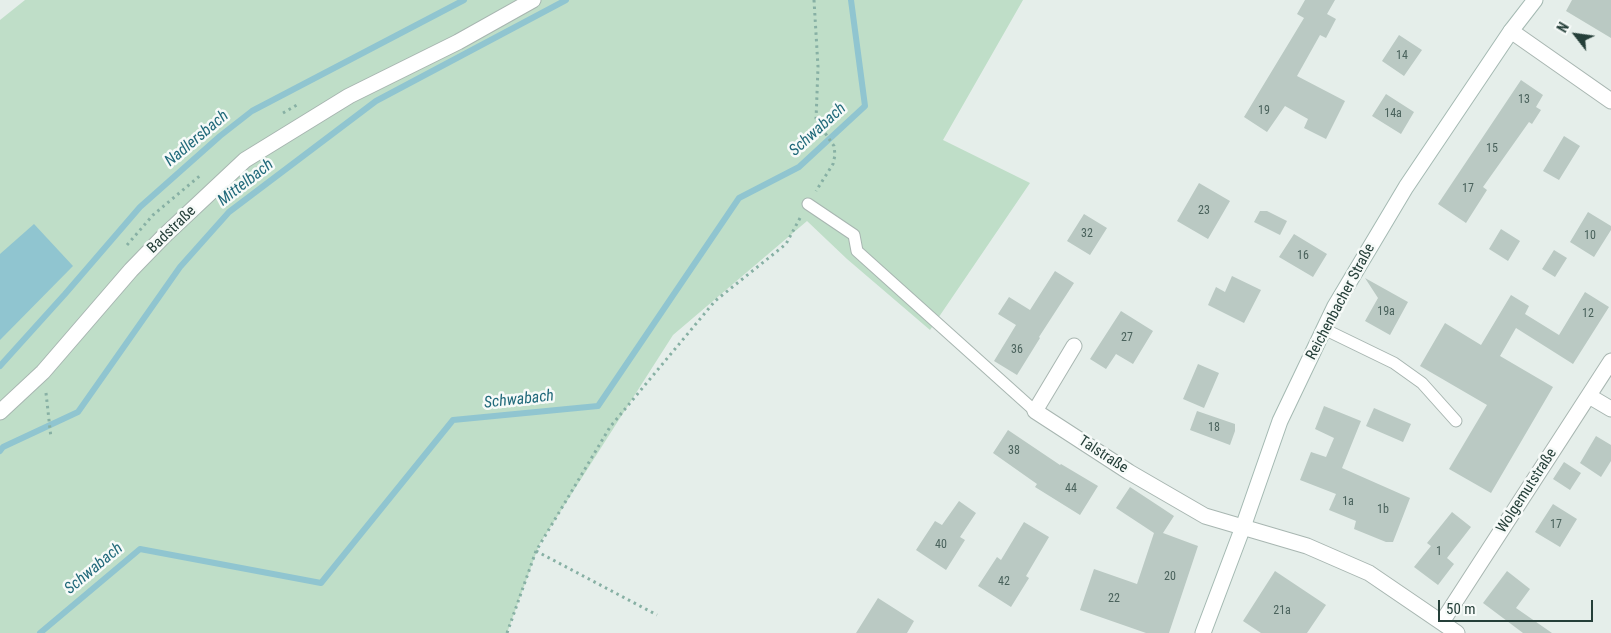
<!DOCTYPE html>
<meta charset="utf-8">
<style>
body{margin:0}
#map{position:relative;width:1611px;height:633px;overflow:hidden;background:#e5eeea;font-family:"Roboto Condensed",sans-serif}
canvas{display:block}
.north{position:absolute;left:1551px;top:10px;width:50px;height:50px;-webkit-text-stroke:4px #f6faf8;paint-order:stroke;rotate:300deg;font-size:14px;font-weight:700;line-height:20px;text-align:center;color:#253f39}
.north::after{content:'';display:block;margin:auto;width:18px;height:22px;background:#253f39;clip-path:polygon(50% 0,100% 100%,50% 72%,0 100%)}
.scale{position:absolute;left:1438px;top:600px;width:155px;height:22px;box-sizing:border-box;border:2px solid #253f39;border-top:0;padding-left:6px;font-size:15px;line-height:18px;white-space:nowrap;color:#253f39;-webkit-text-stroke:4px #f6faf8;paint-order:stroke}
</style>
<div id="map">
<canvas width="1611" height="633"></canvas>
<div class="north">N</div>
<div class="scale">50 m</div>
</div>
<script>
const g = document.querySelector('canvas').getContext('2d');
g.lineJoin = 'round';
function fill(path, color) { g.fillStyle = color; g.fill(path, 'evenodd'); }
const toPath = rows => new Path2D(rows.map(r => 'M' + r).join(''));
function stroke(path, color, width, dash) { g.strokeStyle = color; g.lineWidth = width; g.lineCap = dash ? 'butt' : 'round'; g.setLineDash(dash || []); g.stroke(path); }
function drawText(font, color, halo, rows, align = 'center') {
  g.font = font + ' "Roboto Condensed",sans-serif'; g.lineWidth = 5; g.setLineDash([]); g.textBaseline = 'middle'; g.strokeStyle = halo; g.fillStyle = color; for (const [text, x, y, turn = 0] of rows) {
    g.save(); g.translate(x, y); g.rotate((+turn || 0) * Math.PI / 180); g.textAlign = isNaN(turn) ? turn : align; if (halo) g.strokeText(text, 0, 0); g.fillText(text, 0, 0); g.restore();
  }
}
const green = toPath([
 [25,0,1023,0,943,140,1030,183,930,330,847,259,807,221,673,335,539,545,507,633,0,633,0,20]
]);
const water = toPath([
 [34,224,73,266,0,340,0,254]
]);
const stream = toPath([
 [0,366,65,294,140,207,220,136,252,111,464,0],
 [0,451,3,447,78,412,180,267,229,212,376,101,566,0],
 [40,633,140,549,321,583,453,420,598,406,739,198,799,167,865,106,851,0]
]);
const building = toPath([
 [1305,0,1335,0,1327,14,1336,19,1326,38,1320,35,1297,76,1345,101,1326,139,1304,128,1308,119,1285,106,1267,132,1244,117,1304,18,1297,14],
 [1572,0,1611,0,1611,38,1566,11],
 [1399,35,1422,50,1404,76,1382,61],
 [1521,80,1543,95,1536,107,1541,110,1532,124,1529,122,1483,187,1487,190,1466,223,1438,204],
 [1386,94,1414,112,1401,134,1372,116],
 [1564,136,1580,146,1559,180,1543,171],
 [1199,183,1230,201,1208,239,1177,221],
 [1260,211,1267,211,1287,221,1280,235,1254,222],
 [1588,212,1611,226,1611,230,1594,257,1570,242],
 [1084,214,1107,228,1090,255,1067,241],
 [1501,229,1520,241,1508,261,1489,249],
 [1294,234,1327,254,1313,277,1279,257],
 [1554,250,1567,258,1555,277,1542,269],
 [1055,271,1074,283,1039,337,1040,338,1017,375,994,361,1016,325,998,314,1009,297,1030,310],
 [1232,276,1261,290,1244,323,1208,305,1216,287,1225,292],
 [1365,278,1408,302,1390,335,1365,321,1378,298],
 [1585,292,1609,307,1573,364,1516,328,1500,356,1553,387,1491,493,1449,469,1487,405,1420,366,1445,323,1481,345,1511,295,1529,306,1525,314,1559,335],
 [1121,311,1153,331,1133,364,1116,354,1106,369,1090,359],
 [1198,364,1219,373,1204,408,1183,399],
 [1324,406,1361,421,1342,468,1410,498,1393,542,1386,542,1354,529,1356,521,1329,510,1336,494,1300,480,1311,452,1326,457,1334,438,1315,429],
 [1374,408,1411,424,1403,442,1366,426],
 [1197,411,1235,424,1235,431,1230,445,1190,430],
 [1008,430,1060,465,1061,464,1098,486,1080,515,1035,487,1037,484,993,453],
 [1596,436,1611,445,1611,461,1601,477,1580,463],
 [1564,462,1581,473,1570,490,1553,479],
 [1130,487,1174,516,1163,533,1198,546,1169,633,1146,633,1080,610,1094,569,1137,584,1154,533,1116,508],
 [959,501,976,513,960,537,965,540,946,570,916,550,935,521,942,525],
 [1553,504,1577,519,1560,547,1535,532],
 [1452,512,1471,527,1447,558,1454,564,1438,585,1414,567,1431,546,1427,543],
 [1024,522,1049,537,1026,576,1029,578,1011,607,978,586,997,557,1001,560],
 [1275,571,1326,605,1307,633,1261,633,1243,621],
 [1507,571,1530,589,1516,608,1552,633,1523,633,1483,603],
 [878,598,914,621,907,633,856,633]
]);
const path = toPath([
 [814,0,818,67,816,120,834,146,835,155,833,164,816,191],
 [283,113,297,105],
 [127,245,153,215,202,174],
 [46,393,51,438],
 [536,551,657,615],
 [507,633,536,551,610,427,715,301,786,244,800,218]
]);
const service = toPath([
 [808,204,854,235,857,251,1035,411],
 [1324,329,1394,363,1422,383,1456,421]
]);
const minor = toPath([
 [1511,31,1611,101],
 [1074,346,1035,411,1129,472,1205,516,1307,546,1369,573,1457,633],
 [1589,396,1611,409],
 [0,412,43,372,131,270,164,236,245,160,349,96,458,42,533,0],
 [1442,622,1611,361]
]);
const secondary = toPath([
 [1203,633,1243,527,1280,421,1335,306,1406,187,1511,31,1535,0]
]);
const numberNames = [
 ["14",1402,56],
 ["13",1524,100],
 ["19",1264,111],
 ["14a",1393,114],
 ["15",1492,149],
 ["17",1468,189],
 ["23",1204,211],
 ["32",1087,234],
 ["10",1590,236],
 ["16",1303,256],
 ["19a",1386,312],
 ["12",1588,314],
 ["27",1127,338],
 ["36",1017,350],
 ["18",1214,428],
 ["38",1014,451],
 ["44",1071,489],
 ["1a",1348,502],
 ["1b",1383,510],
 ["17",1556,525],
 ["40",941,545],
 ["1",1439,552],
 ["20",1170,577],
 ["42",1004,582],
 ["22",1114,599],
 ["21a",1282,611]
];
const streetNames = [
 ["Badstraße",172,230,-44],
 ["Reichenbacher Straße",1341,302,-62],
 ["Talstraße",1103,455,33],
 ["Wolgemutstraße",1527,491,-57]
];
const waterNames = [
 ["Schwabach",818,130,-42],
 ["Nadlersbach",197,139,-40],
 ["Mittelbach",246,183,-38],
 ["Schwabach",519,400,-6],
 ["Schwabach",94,569,-40]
];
fill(green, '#bfdec8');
fill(water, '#90c5d0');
stroke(stream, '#90c5d0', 6);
fill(building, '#bac9c3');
stroke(service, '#a8b6b1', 13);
stroke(minor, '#a8b6b1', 17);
stroke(secondary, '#a4b9b2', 17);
stroke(path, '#87b0a4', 3, [2.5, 4]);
stroke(service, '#fff', 11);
stroke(minor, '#fff', 15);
stroke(secondary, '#fff', 15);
drawText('12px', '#4a625c', null, numberNames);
drawText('15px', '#253f39', '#f6faf8', streetNames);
drawText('italic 16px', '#20697a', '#f6faf8', waterNames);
</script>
